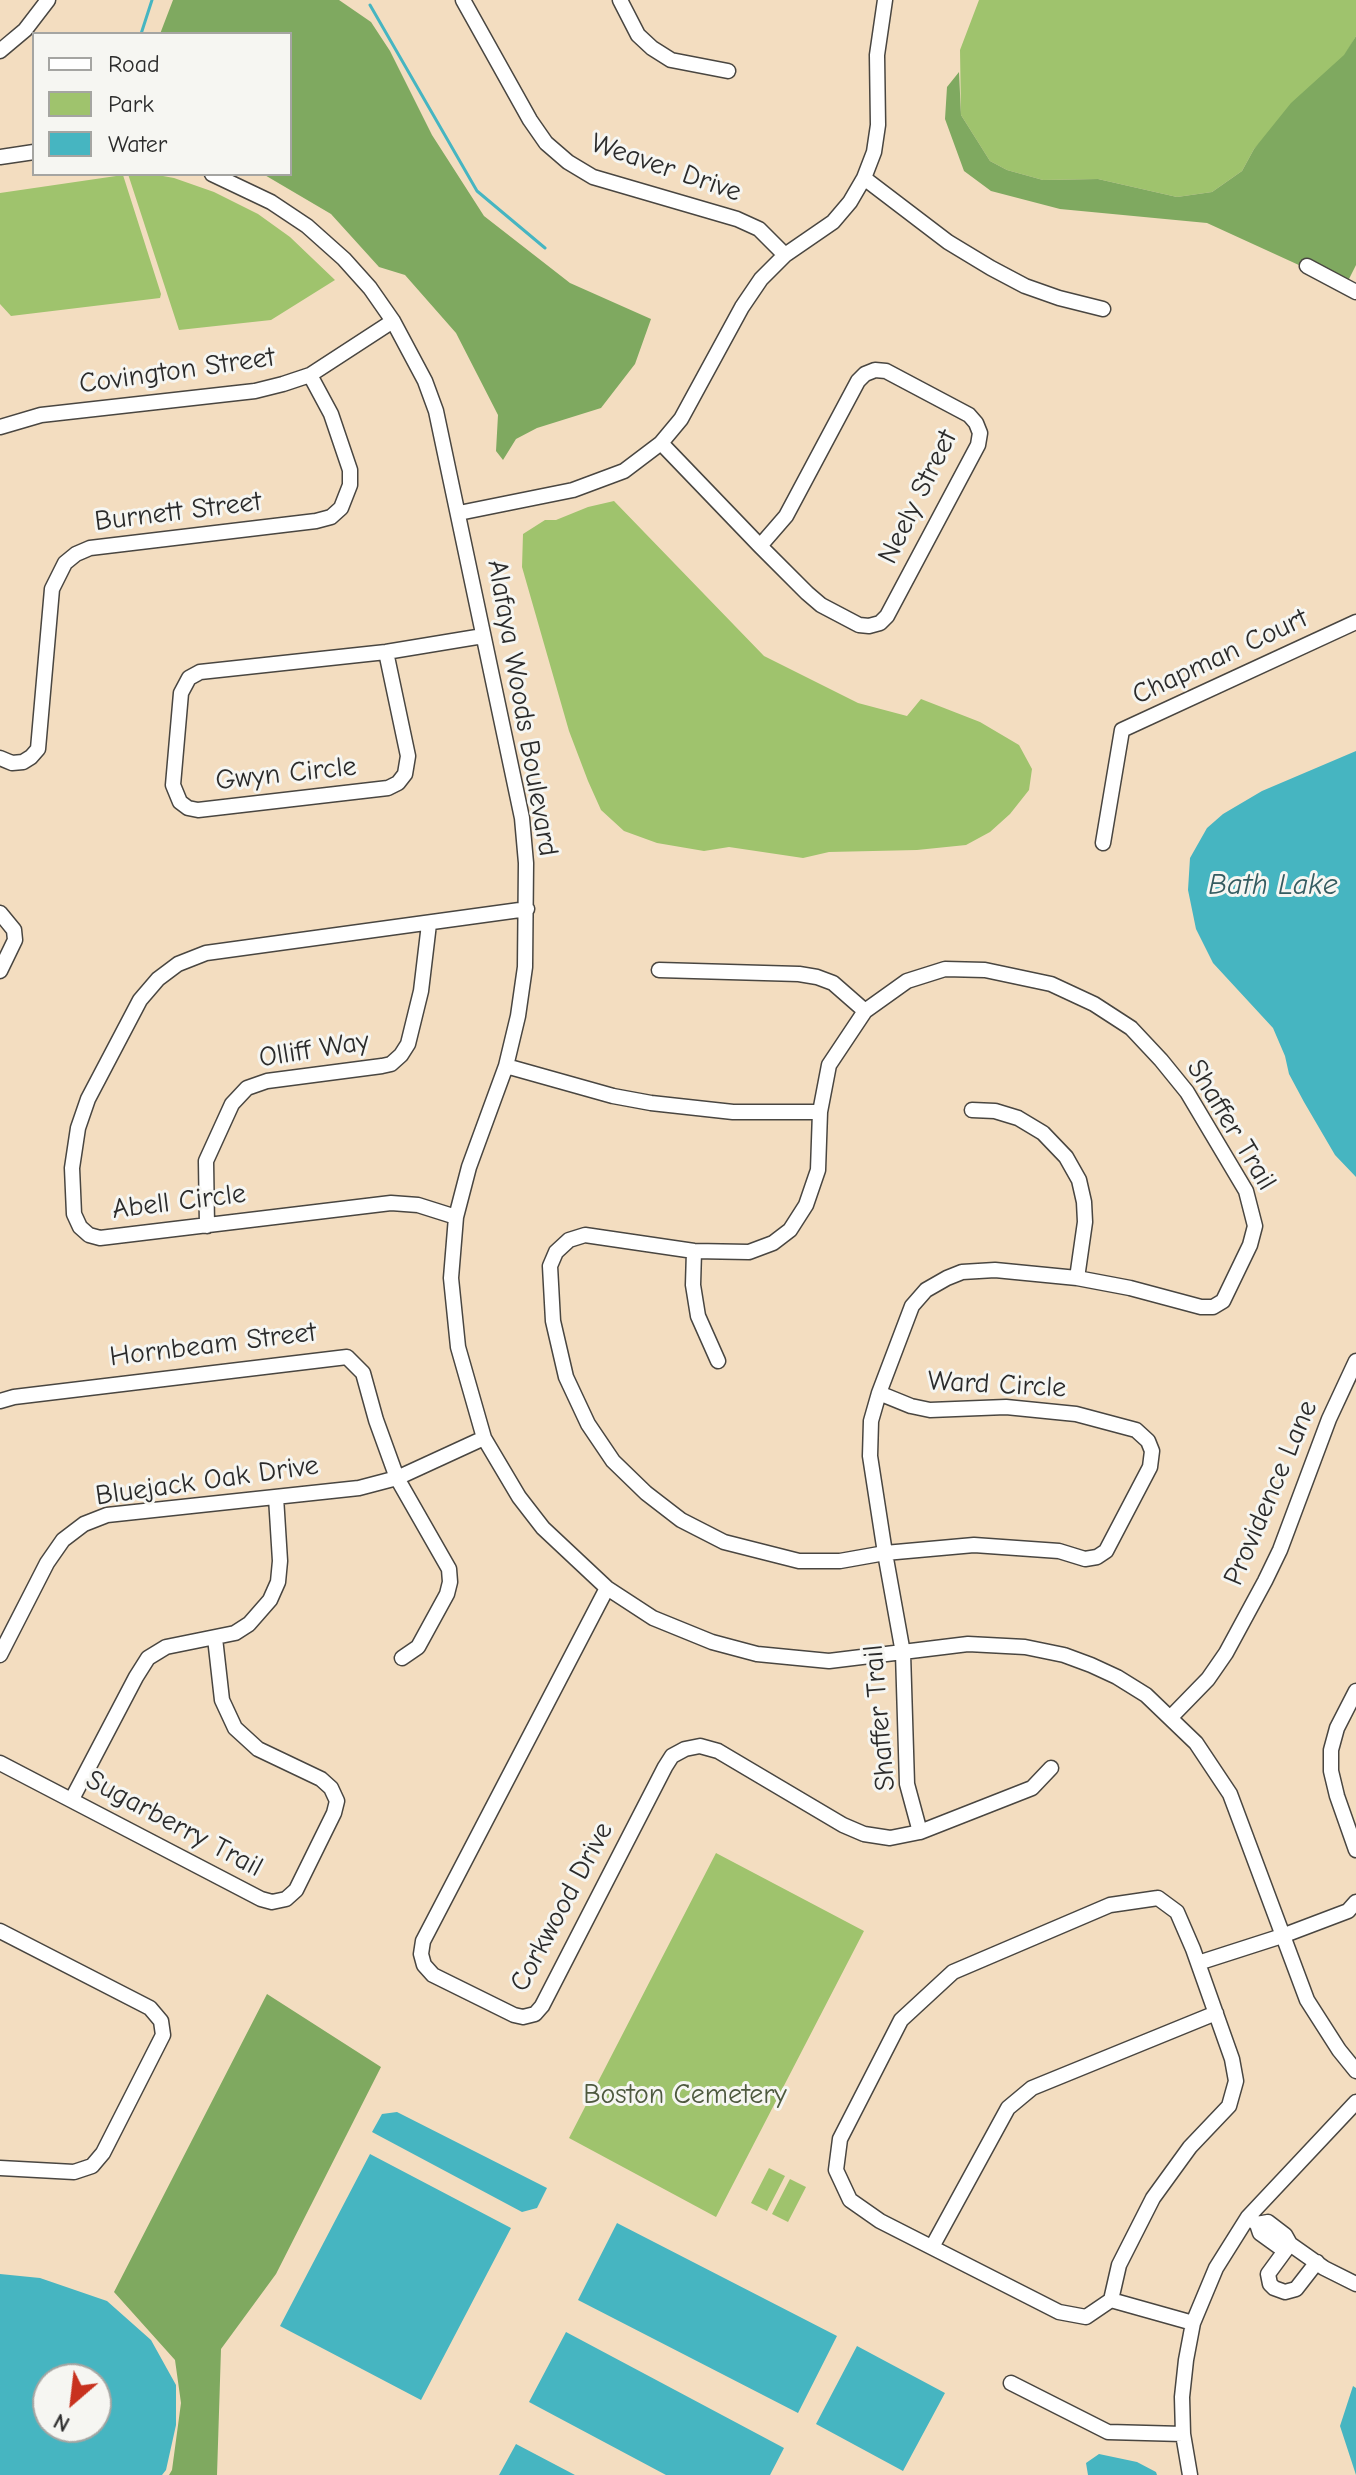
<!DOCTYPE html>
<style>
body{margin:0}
#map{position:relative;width:1356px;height:2475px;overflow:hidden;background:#f3ddc0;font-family:"Comic Neue",sans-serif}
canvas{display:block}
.legend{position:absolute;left:32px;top:32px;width:260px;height:144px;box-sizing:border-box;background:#f6f6f2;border:2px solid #a5a5a2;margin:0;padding:10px 14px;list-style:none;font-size:24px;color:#2b2b2b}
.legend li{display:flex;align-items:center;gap:16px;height:40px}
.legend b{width:40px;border:2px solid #a5a5a2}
.north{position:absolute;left:32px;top:2363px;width:80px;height:80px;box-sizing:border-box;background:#f6f6f2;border:2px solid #a5a5a2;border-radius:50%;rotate:208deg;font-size:22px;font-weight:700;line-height:32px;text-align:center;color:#2b2b2b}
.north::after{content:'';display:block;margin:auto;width:28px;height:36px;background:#c8321e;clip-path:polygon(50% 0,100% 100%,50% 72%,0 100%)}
</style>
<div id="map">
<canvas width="1356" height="2475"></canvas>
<ul class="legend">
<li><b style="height:10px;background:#fff"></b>Road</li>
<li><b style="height:22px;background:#9fc36d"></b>Park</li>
<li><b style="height:22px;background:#46b5c1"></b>Water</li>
</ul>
<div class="north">N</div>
</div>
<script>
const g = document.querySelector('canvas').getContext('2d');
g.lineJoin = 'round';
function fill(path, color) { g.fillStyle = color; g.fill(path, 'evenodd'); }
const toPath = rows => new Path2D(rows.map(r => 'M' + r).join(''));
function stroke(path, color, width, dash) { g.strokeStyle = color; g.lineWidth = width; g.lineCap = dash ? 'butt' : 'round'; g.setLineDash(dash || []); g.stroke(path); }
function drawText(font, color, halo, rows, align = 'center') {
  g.font = font + ' "Comic Neue",sans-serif'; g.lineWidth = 6; g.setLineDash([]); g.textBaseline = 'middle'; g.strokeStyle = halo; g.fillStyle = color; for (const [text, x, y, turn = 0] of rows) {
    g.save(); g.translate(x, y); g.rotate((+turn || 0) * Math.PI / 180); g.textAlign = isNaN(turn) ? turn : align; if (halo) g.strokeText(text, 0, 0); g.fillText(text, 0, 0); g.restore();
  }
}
const green = toPath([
 [979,0,1356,0,1356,36,1345,55,1254,149,1242,171,1212,192,1177,197,1098,179,1043,180,1007,170,990,161,961,115,960,50],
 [128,174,152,174,174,178,214,192,258,214,290,237,335,280,271,320,179,330],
 [123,175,161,294,160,298,11,316,0,304,0,193],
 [614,501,764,656,858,703,907,716,921,699,980,722,1019,745,1032,769,1029,790,1010,814,990,832,966,845,917,850,829,852,803,858,729,847,704,851,657,843,624,831,601,810,588,781,569,731,522,567,523,534,545,520,556,520,588,507],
 [716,1853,864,1931,716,2217,569,2138],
 [769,2168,785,2176,767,2211,751,2203],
 [790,2179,806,2187,788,2222,772,2214]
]);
const forest = toPath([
 [173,0,339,0,371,22,390,51,432,135,484,216,570,283,651,319,635,364,601,408,537,428,516,439,503,460,496,451,498,415,456,333,405,275,379,267,331,214,263,174,290,174,290,34,160,34],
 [1356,36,1356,265,1348,281,1305,258,1301,266,1207,223,1060,209,991,191,964,171,945,119,947,87,959,72,961,115,990,161,1007,170,1043,180,1098,179,1177,197,1212,192,1242,171,1254,149,1291,103,1344,55],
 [267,1994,381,2067,276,2274,221,2349,217,2475,169,2475,172,2470,181,2403,175,2360,114,2292]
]);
const water = toPath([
 [1356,751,1356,1177,1335,1155,1304,1102,1289,1074,1285,1056,1273,1028,1213,963,1196,929,1188,890,1190,858,1207,828,1223,814,1262,791],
 [397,2112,547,2188,537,2208,522,2212,372,2132,382,2114],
 [370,2154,511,2228,421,2400,280,2326],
 [617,2223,837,2336,798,2413,578,2300],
 [0,2274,40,2278,107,2301,151,2340,176,2385,176,2425,166,2470,162,2475,0,2475],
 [48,2379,96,2379,96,2427,48,2427],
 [566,2332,784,2448,770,2475,666,2475,529,2402],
 [857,2346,945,2393,903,2471,816,2424],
 [1353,2386,1356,2388,1356,2475,1340,2426],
 [516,2444,575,2475,499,2475],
 [1099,2454,1137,2462,1156,2472,1157,2475,1088,2475,1086,2463]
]);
const stream = toPath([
 [370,5,477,191,545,248],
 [141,34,152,0]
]);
const minor = toPath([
 [463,0,530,120,546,143,568,162,593,177,737,219,759,229,785,255],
 [620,0,638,35,652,48,671,60,728,71],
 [0,51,25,30,48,0],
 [0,157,34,152],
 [212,174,271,202,307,226,344,259,370,288,393,321,425,381,436,411,522,818,526,863,525,967,518,1016,506,1066,469,1167,456,1217,451,1278,458,1347,484,1438,519,1497,543,1528,607,1588,653,1618,712,1642,757,1654,829,1661,968,1644,1025,1647,1064,1655,1091,1665,1117,1677,1146,1695,1196,1743,1230,1794,1307,2000,1339,2050,1356,2071],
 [864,178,948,242,991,268,1025,286,1059,298,1103,309],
 [1307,266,1356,292],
 [0,427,41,415,255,391,283,384,310,375,393,321],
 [661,443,760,546,807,593,821,605,859,625,869,626,880,623,887,616,978,445,980,433,976,423,969,415,886,371,875,370,865,374,858,381,786,516,760,546],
 [459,513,573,490,624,471,661,443,681,419,742,307,761,279,785,255,833,222,850,202,864,178,874,152,878,125,877,55,885,0],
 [386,652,408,756,405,774,398,783,388,788,198,810,188,808,180,802,173,785,181,693,189,678,200,672,386,652,483,636],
 [0,758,12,763,23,762,31,757,38,749,52,589,65,563,76,554,90,548,316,521,331,517,341,508,350,485,350,470,331,414,310,375],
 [1103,843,1122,730,1356,622],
 [0,913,14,930,15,940,0,971],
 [659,970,799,974,817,977,833,983,865,1011],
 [506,1066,613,1096,651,1103,733,1112,820,1112],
 [972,1110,995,1111,1018,1118,1043,1133,1066,1157,1079,1180,1084,1202,1085,1222,1077,1278],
 [456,1217,418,1205,391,1203,100,1238,89,1235,80,1227,74,1214,72,1168,78,1128,88,1099,140,1000,158,979,178,964,206,953,527,909],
 [207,1226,206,1161,232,1104,247,1088,267,1081,382,1066,391,1064,401,1055,408,1044,421,991,429,924],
 [694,1251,693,1285,698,1316,718,1361],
 [879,1393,911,1406,930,1410,1006,1407,1076,1414,1136,1430,1148,1441,1152,1451,1150,1467,1106,1551,1097,1557,1085,1559,1059,1551,974,1545,885,1553,840,1561,799,1561,724,1542,681,1520,646,1493,613,1461,588,1424,566,1377,553,1321,550,1266,556,1252,569,1240,585,1235,694,1251,749,1252,773,1243,790,1230,806,1205,818,1170,820,1112,829,1065,865,1011,907,981,945,969,985,970,1051,984,1094,1004,1131,1028,1161,1060,1187,1092,1246,1191,1255,1226,1250,1245,1223,1301,1213,1307,1201,1307,1130,1288,1077,1278,995,1270,962,1272,947,1278,926,1290,912,1306,879,1393,871,1421,870,1456,885,1553,903,1653,907,1784,920,1832],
 [0,1401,14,1397,347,1357,363,1373,376,1420,397,1478,449,1569,450,1582,447,1594,418,1647,402,1658],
 [607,1588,423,1941,421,1954,424,1965,433,1975,514,2015,523,2017,535,2014,542,2006,665,1767,672,1756,685,1749,700,1746,718,1751,843,1825,864,1834,890,1838,920,1832,1032,1788,1051,1768],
 [0,1655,47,1563,63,1540,84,1524,107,1515,359,1488,397,1478,484,1438],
 [1356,1691,1337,1728,1331,1750,1331,1771,1337,1796,1356,1850],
 [1171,1717,1208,1679,1226,1653,1265,1581,1280,1550,1329,1419,1356,1361],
 [0,1763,261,1899,272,1902,286,1899,296,1890,334,1813,337,1801,331,1788,321,1779,258,1749,235,1728,222,1700,215,1638],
 [72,1799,136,1677,148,1658,166,1647,235,1633,249,1624,270,1600,278,1582,280,1561,276,1497],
 [1158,1898,1177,1912,1193,1949,1232,2059,1236,2081,1229,2106,1190,2147,1153,2198,1119,2265,1111,2300,1086,2317,1059,2312,880,2221,850,2200,836,2170,840,2139,901,2020,953,1972,1110,1905,1158,1898],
 [0,1931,150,2008,161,2021,163,2035,103,2153,92,2166,74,2172,0,2168],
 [1198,1963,1282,1936,1348,1911,1356,1902],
 [1251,2219,1257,2224,1260,2233,1278,2246,1290,2244],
 [1257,2224,1268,2222,1285,2235,1290,2244,1324,2268,1356,2284],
 [1290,2244,1268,2274,1270,2284,1274,2288,1285,2292,1296,2289,1317,2262],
 [932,2247,1008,2108,1032,2088,1216,2013],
 [1111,2300,1193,2323],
 [1011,2383,1108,2432,1183,2434],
 [1190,2475,1183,2434,1182,2397,1186,2360,1193,2323,1216,2268,1248,2217,1356,2102]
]);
const streetNames = [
 ["Weaver Drive",666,168,19],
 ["Covington Street",177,371,-8],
 ["Neely Street",918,497,-64],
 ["Burnett Street",178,512,-7],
 ["Chapman Court",1220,657,-25],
 ["Alafaya Woods Boulevard",522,708,80],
 ["Gwyn Circle",286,774,-6],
 ["Olliff Way",314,1050,-9],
 ["Shaffer Trail",1231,1125,59],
 ["Abell Circle",179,1202,-7],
 ["Hornbeam Street",213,1345,-7],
 ["Ward Circle",997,1385,3],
 ["Bluejack Oak Drive",207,1481,-8],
 ["Providence Lane",1271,1493,-67],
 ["Shaffer Trail",880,1718,-95],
 ["Sugarberry Trail",174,1824,28],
 ["Corkwood Drive",562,1907,-62]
];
const parkNames = [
 ["Boston Cemetery",685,2095]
];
const waterNames = [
 ["Bath Lake",1273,886]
];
fill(green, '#9fc36d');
fill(forest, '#7fa960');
fill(water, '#46b5c1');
stroke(stream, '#46b5c1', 3);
stroke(minor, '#494641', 17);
stroke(minor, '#fff', 14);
drawText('28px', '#2b2b2b', '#f6f6f2', streetNames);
drawText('28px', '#4e593f', '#f6f6f2', parkNames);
drawText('italic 30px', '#345b60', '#f6f6f2', waterNames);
</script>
